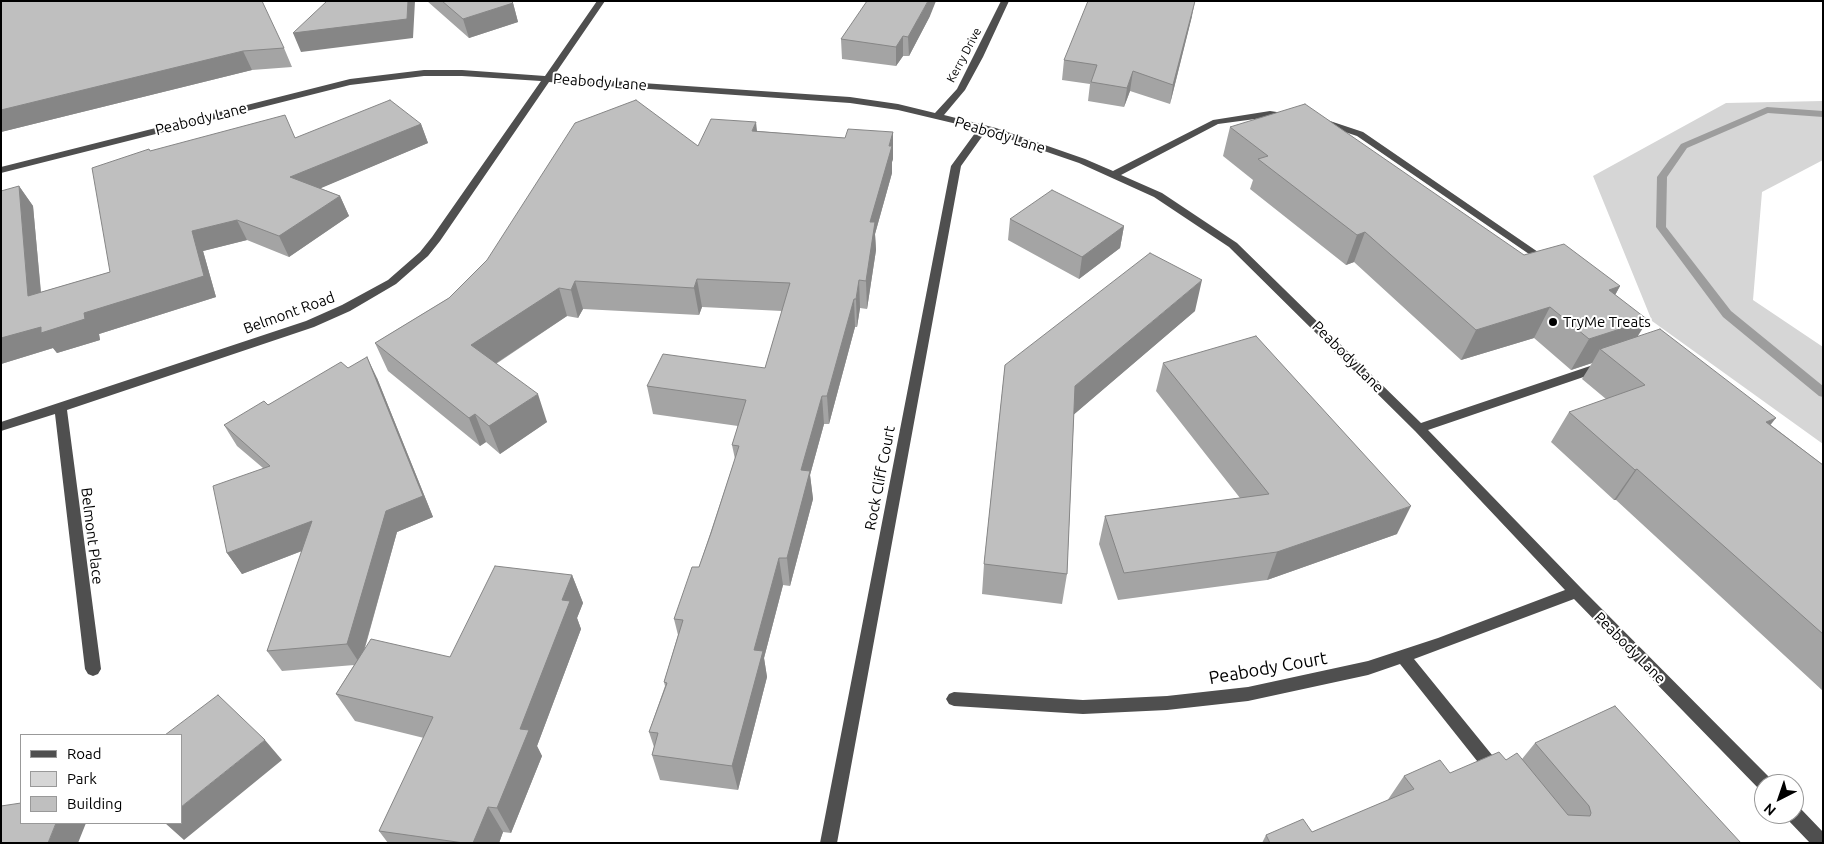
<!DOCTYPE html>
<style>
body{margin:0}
#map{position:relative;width:1824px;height:844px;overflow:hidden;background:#fff;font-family:Ubuntu,sans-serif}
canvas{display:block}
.frame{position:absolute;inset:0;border:2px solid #000;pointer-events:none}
.legend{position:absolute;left:20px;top:734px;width:162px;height:90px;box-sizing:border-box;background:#fff;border:1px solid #999;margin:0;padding:6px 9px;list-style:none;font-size:15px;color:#000}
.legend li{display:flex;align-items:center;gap:10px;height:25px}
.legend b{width:25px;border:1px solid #999}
.north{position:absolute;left:1754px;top:774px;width:50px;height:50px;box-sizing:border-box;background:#fff;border:1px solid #999;border-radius:50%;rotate:221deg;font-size:14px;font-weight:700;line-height:20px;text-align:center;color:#000}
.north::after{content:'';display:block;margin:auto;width:18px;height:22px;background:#000;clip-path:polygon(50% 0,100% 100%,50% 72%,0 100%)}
</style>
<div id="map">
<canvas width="1824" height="844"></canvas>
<div class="frame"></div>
<ul class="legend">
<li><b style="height:6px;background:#4f4f4f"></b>Road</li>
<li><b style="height:14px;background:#d6d6d6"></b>Park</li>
<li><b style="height:14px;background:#bfbfbf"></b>Building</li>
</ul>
<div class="north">N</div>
</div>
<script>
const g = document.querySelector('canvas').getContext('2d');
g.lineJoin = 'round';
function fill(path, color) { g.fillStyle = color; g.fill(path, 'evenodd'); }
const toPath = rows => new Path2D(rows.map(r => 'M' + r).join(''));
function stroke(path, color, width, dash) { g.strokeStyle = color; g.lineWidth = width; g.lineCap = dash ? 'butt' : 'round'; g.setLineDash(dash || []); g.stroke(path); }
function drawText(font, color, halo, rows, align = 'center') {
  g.font = font + ' Ubuntu,sans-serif'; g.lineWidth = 4; g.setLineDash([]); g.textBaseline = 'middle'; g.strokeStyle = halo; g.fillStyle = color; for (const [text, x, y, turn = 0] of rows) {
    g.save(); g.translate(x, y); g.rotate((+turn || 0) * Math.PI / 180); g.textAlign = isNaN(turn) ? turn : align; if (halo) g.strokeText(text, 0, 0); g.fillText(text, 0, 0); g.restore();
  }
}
const green = toPath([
 [1823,101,1823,160,1762,192,1753,300,1823,347,1823,444,1652,321,1593,176,1726,103]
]);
const stream = toPath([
 [1767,107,1823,111,1823,117,1768,113,1687,148,1667,177,1666,227,1731,311,1823,386,1823,397,1819,396,1723,317,1656,227,1657,177,1681,144,1767,107]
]);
const minor = toPath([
 [597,1,605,1,553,77,850,97,898,104,935,113,957,89,1001,1,1009,1,983,57,965,90,944,115,996,128,1085,159,1113,171,1213,120,1270,111,1290,114,1292,116,1287,119,1270,117,1218,124,1121,175,1162,193,1237,243,1421,423,1599,363,1607,363,1609,366,1607,369,1428,430,1581,588,1771,779,1773,784,1764,784,1764,791,1759,789,1574,599,1414,659,1501,766,1503,771,1501,776,1495,779,1489,776,1400,664,1368,675,1248,701,1167,710,1083,714,954,706,949,704,946,699,949,694,954,692,1083,700,1167,696,1248,687,1368,661,1438,638,1565,590,1415,431,1229,247,1154,197,1079,163,986,131,961,166,837,843,820,843,951,166,978,129,898,110,850,103,549,82,440,241,428,256,396,284,350,311,314,327,67,410,101,669,98,674,93,676,88,674,85,669,55,414,1,431,1,422,306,321,342,305,388,280,420,252,432,237,541,81,462,76,424,76,350,85,1,173,1,167,350,79,424,70,462,70,545,76,597,1],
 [1324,119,1363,132,1538,252,1533,255,1529,254,1357,136,1321,124,1319,122,1324,119],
 [1794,806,1800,808,1823,832,1823,843,1810,843,1788,820,1786,814,1794,814,1794,806]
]);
const wall = toPath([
 [1,1,284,48,292,67,252,70,1,132],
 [427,1,511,1,513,3,518,22,469,38],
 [930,16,909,56,903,56,896,66,842,59,841,39],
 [1192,16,1170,104,1130,91,1124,107,1088,101,1090,84,1062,80,1064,60],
 [421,124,428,143,320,188,340,196,349,216,289,257,247,240,203,251,216,297,99,334,100,340,57,353,53,348,1,364,19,186,33,206,41,292,110,272,150,151,295,138],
 [1230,127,1524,255,1620,286,1615,295,1638,336,1771,425,1823,465,1823,691,1616,500,1614,500,1551,442,1569,412,1606,399,1582,379,1592,363,1571,370,1534,338,1461,360,1354,262,1346,265,1250,189,1253,180,1223,156],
 [757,131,845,138,893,132,893,159,892,162,892,173,875,234,876,250,867,309,860,308,857,327,855,327,829,424,824,424,810,475,813,499,790,586,783,585,764,658,767,677,738,790,660,780,652,755,654,747,649,732,665,686,664,682,678,635,674,619,699,567,735,459,732,445,738,426,653,414,647,386,765,368,782,311,702,307,699,315,583,309,578,318,567,316,496,364,547,422,500,454,486,442,480,446,388,371,375,343,698,146],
 [1010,219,1124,226,1120,248,1079,279,1008,240],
 [1195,311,1074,414,1067,574,1062,604,982,594,984,564,1005,365],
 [1163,363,1397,534,1267,580,1118,600,1099,544,1105,516,1240,498,1156,391],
 [348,368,377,378,433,517,397,532,365,648,450,657,572,575,583,603,577,618,581,629,537,746,542,756,511,833,503,832,499,843,388,843,379,831,424,738,355,721,336,694,354,665,282,671,267,651,302,551,242,574,227,553,263,468,237,446,224,425],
 [1535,743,1741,843,1262,843,1266,835,1312,832,1387,801,1404,776,1450,773,1506,760,1522,759]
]);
const shadedWall = toPath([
 [408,1,415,1,413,38,301,52,293,33],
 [928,1,936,1,930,16,909,56,908,37],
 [1195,1,1192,16,1170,104,1173,85],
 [513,3,518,22,469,38,463,19],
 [903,36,903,56,896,66,896,47],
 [243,51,252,70,1,132,1,110],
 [1133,71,1130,91,1124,107,1127,88],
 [756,122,759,149,752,131],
 [421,124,428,143,300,197,290,177],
 [893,132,893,159,892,162,892,173,875,234,876,250,867,309,866,281,870,222],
 [19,186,33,206,43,317,28,296],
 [340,196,349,216,289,257,279,236],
 [237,220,247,240,203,251,216,297,99,334,100,340,57,353,53,348,1,364,1,338,192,231],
 [1124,226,1120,248,1079,279,1082,257],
 [1365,232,1354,262,1346,265,1357,235],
 [697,279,702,307,699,315,694,288],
 [859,280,860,308,857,327,856,299],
 [1202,280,1195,311,1071,417,1075,386],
 [575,281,583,309,578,318,571,290],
 [1620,286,1603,317,1609,290],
 [559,288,567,316,481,373,471,345],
 [854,299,855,327,829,424,827,396],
 [1550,307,1534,338,1461,360,1476,330],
 [1648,320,1629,350,1600,349,1592,363,1571,370,1589,339],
 [367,357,377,378,433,517,397,532,360,664,347,644],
 [538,394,547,422,500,454,489,426],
 [822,396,824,424,810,475,813,499,790,586,787,558,801,470],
 [475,414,486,442,480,446,469,418],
 [1776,418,1752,448,1766,422],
 [1637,469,1616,500,1614,500,1635,470],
 [1411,506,1397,534,1267,580,1277,552],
 [312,521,325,542,242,574,227,553],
 [779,558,783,585,764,658,767,677,738,790,732,766,754,650],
 [572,575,583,603,577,618,581,629,537,746,542,756,511,833,497,808,520,729,562,600],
 [265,740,282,760,184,840,165,823,181,823,181,807],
 [488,807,503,832,499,843,473,843],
 [56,823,86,823,78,843,48,843]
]);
const building = toPath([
 [1,1,262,1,284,48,243,51,1,110,1,1],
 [327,1,408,1,407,19,293,33,327,1],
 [442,1,511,1,513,3,463,19,442,1],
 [867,1,928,1,908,37,903,36,896,47,841,39,867,1],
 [1088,1,1195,1,1173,85,1133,71,1127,88,1091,82,1097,65,1064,60,1088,1],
 [390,100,421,124,290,177,340,196,279,236,237,220,192,231,204,276,84,313,85,319,41,333,41,327,1,338,1,191,19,186,28,296,110,272,92,168,149,149,150,151,285,115,295,138,390,100],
 [636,100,698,146,711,119,756,122,752,131,845,138,848,129,893,132,889,146,892,146,870,222,875,222,866,281,859,280,856,299,854,299,827,396,822,396,801,470,810,471,787,558,779,558,754,650,763,651,732,766,652,755,658,733,649,732,667,683,664,682,683,620,674,619,692,567,699,567,711,533,739,446,732,445,746,400,647,386,663,354,765,368,790,283,697,279,694,288,575,281,571,290,559,288,471,345,538,394,489,426,475,414,469,418,375,343,449,298,487,260,575,123,636,100],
 [1305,104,1524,255,1564,244,1620,286,1609,290,1648,320,1589,339,1550,307,1476,330,1365,232,1357,235,1258,159,1268,156,1230,127,1305,104],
 [1052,190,1124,226,1082,257,1010,219,1052,190],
 [1150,253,1202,280,1075,386,1067,574,984,564,1005,365,1150,253],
 [1660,329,1776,418,1766,422,1823,465,1823,634,1637,469,1635,470,1569,412,1645,385,1600,349,1660,329],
 [1256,336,1411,506,1277,552,1124,573,1105,516,1269,494,1163,363,1256,336],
 [367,357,423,496,386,511,347,644,267,651,312,521,227,553,213,486,270,466,224,425,264,401,268,405,341,362,348,368,367,357],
 [495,566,572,575,562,600,570,601,520,729,529,730,497,808,488,807,473,843,464,843,379,831,433,717,336,694,371,639,450,657,495,566],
 [218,695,265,740,181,807,181,735,165,735,218,695],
 [1615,706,1741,843,1270,843,1266,835,1303,819,1312,832,1414,789,1404,776,1440,760,1450,773,1499,752,1506,760,1517,753,1568,815,1590,816,1591,813,1589,806,1535,743,1615,706],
 [21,803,21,823,56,823,48,843,1,843,1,806,21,803]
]);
const markers = [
 [1553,322,5,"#000"]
];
const farStreetnames = [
 ["Kerry Drive",964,55,-62]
];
const streetNames = [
 ["Peabody Lane",600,82,4],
 ["Peabody Lane",201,119,-14],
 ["Peabody Lane",1000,135,17],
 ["Belmont Road",289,313,-20],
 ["Peabody Lane",1348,357,45],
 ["Rock Cliff Court",880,478,-79],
 ["Belmont Place",92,536,83],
 ["Peabody Lane",1630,648,45]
];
const poiNames = [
 ["TryMe Treats",1563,322]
];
const nearStreetnames = [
 ["Peabody Court",1268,668,-10]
];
fill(green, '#d6d6d6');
fill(stream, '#9d9d9d');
fill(minor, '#4f4f4f');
fill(wall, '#a4a4a4');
fill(shadedWall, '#868686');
fill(building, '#bfbfbf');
stroke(building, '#868686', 1);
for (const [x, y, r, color] of markers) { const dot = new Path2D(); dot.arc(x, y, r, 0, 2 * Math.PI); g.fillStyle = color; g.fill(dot); stroke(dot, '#fff', 2); }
drawText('12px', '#000', '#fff', farStreetnames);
drawText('15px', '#000', '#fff', streetNames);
drawText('15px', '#000', '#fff', poiNames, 'left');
drawText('18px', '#000', '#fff', nearStreetnames);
</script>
